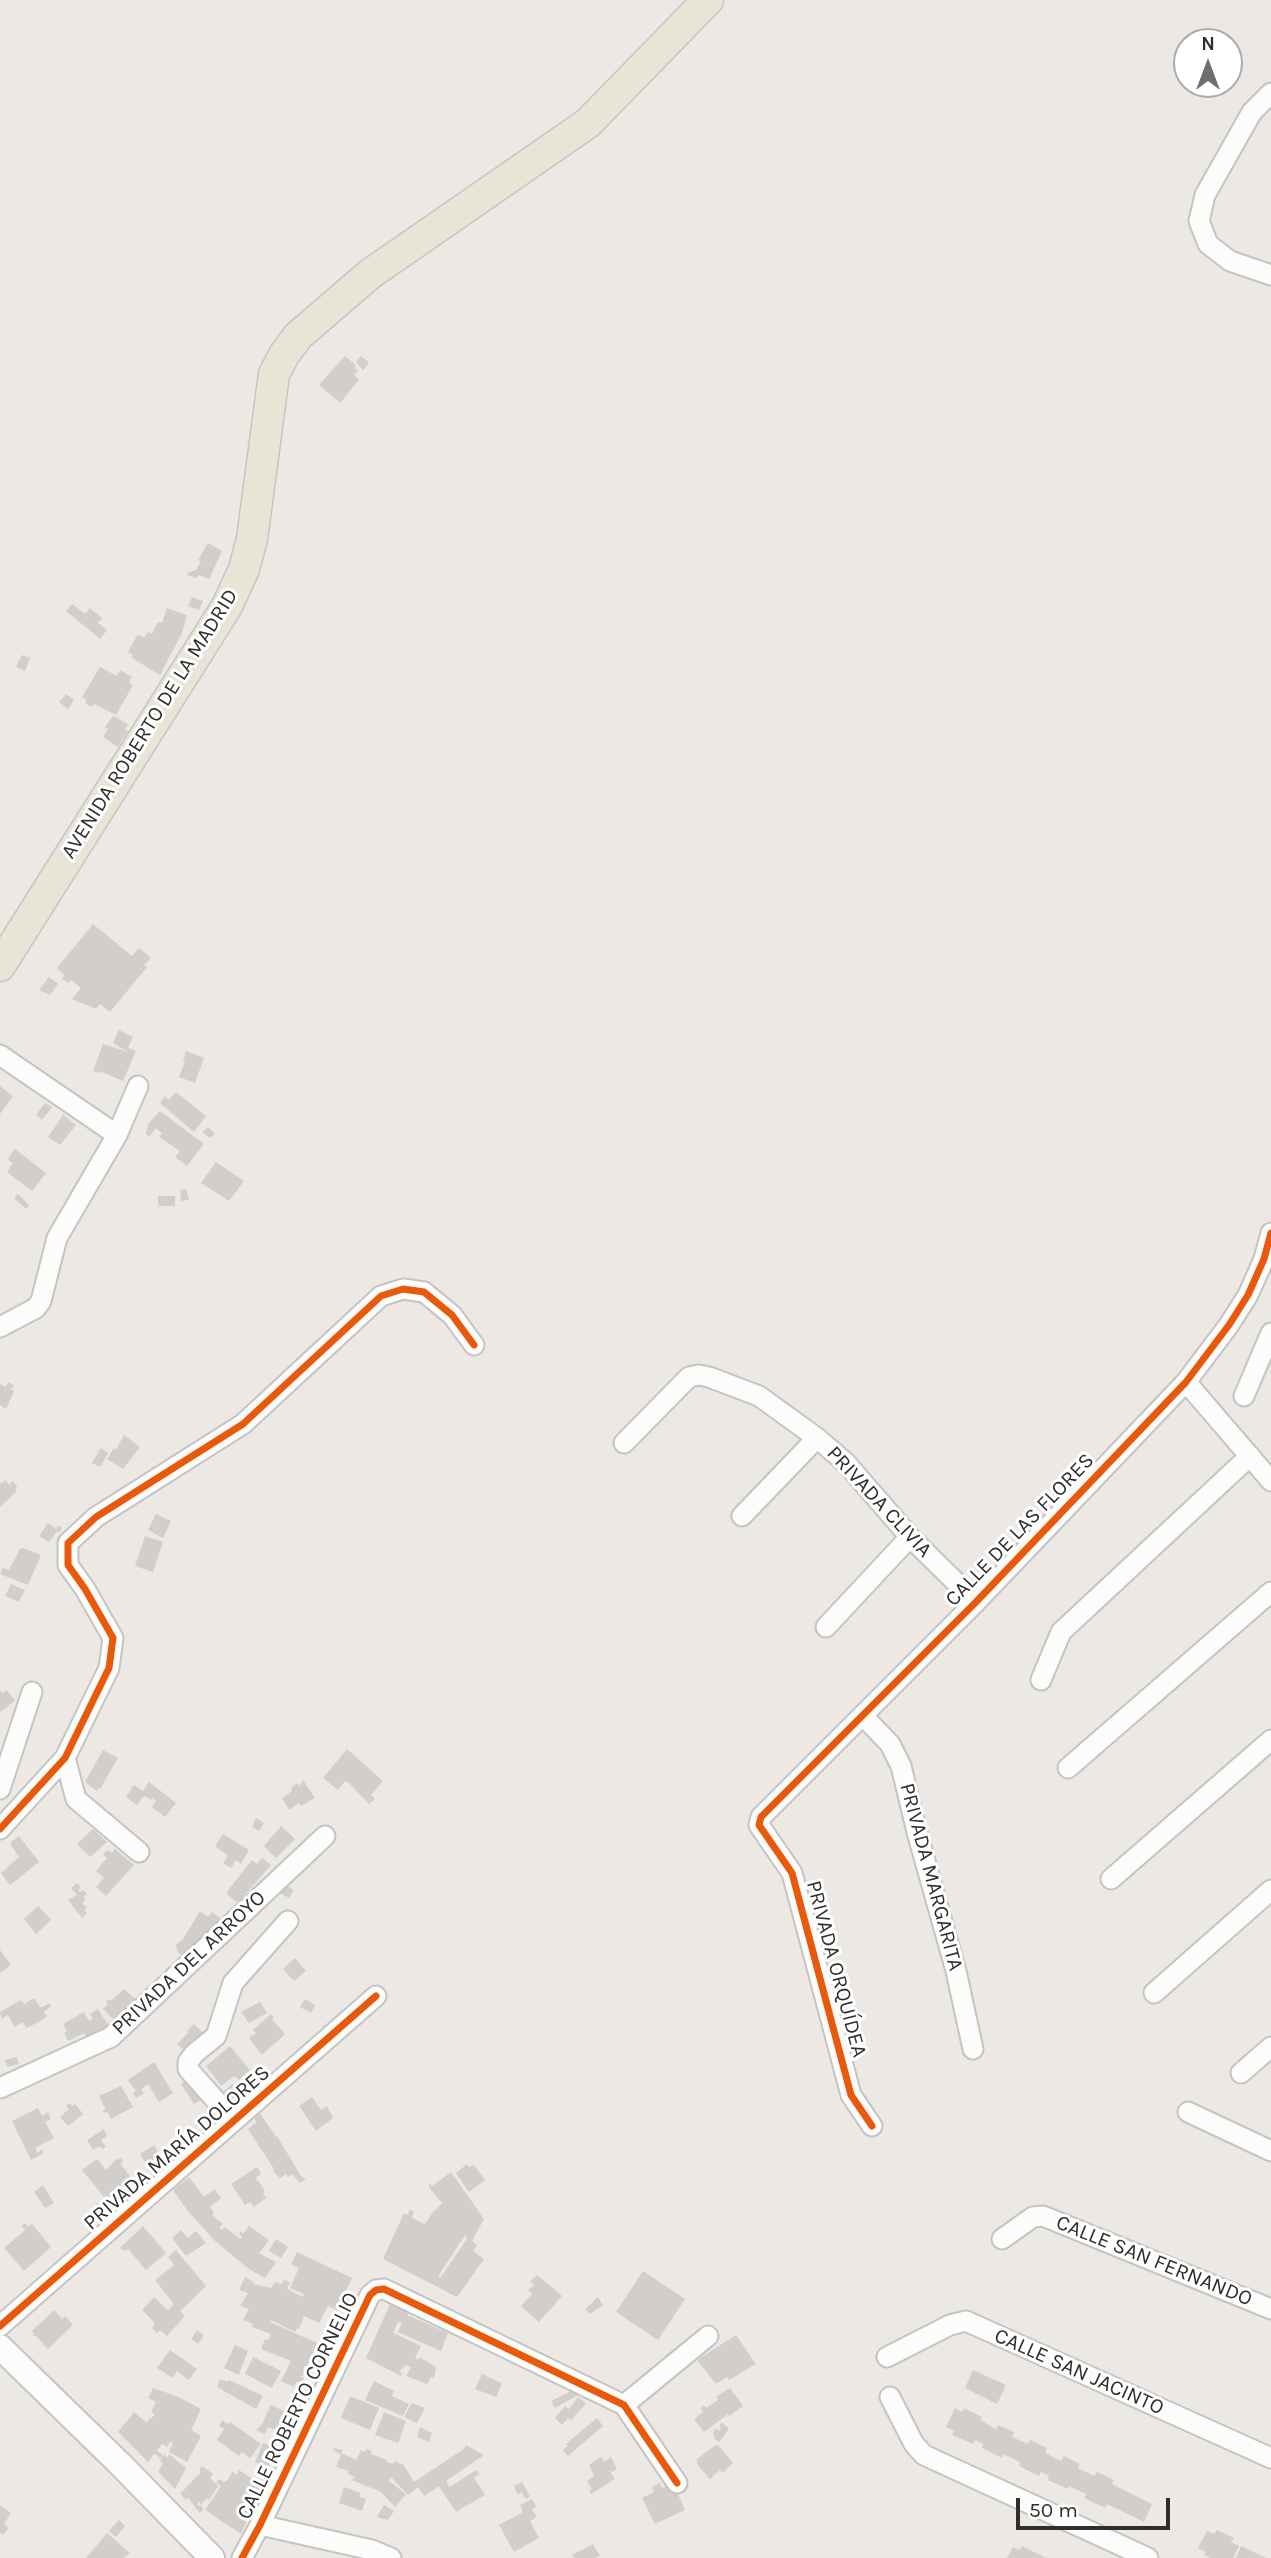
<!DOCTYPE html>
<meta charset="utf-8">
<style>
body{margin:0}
#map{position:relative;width:1271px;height:2558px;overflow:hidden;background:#ece8e4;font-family:Karla,sans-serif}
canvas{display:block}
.north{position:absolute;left:1173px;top:28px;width:70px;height:70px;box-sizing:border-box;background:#fff;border:2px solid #ababab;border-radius:50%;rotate:0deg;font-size:19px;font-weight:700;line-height:28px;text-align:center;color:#2e2e2e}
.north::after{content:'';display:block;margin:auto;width:24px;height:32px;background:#706f6e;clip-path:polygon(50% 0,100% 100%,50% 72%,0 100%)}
.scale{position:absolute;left:1016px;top:2498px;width:154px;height:32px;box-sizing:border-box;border:4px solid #2e2e2e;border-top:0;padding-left:9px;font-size:21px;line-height:24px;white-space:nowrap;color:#2e2e2e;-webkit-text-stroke:5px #fff;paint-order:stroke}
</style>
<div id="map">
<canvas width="1271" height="2558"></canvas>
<div class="north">N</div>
<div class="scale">50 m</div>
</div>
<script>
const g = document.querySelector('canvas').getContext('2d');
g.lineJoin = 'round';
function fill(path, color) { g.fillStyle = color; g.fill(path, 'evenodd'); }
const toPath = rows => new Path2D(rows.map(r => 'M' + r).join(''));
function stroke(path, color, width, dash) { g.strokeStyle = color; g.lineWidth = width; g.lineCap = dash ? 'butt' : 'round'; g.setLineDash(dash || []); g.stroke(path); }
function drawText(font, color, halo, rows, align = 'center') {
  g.font = font + ' Karla,sans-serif'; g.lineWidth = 6; g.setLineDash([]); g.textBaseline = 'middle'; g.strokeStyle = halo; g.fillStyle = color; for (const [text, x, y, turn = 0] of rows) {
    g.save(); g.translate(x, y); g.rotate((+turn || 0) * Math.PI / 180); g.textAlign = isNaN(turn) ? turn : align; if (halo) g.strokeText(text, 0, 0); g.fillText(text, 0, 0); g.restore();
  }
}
const building = toPath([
 [345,356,356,365,354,368,358,371,354,375,359,380,340,403,319,385],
 [361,356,369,363,363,370,356,362],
 [208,543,222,551,209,579,199,575,196,578,187,575,189,572,196,570,201,561,198,560],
 [192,597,203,601,199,610,188,606],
 [72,604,85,614,90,608,102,618,98,623,107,630,100,639,66,611],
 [167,608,187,615,182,633,160,675,132,658,133,655,128,652,138,634,144,638,148,632,152,634,158,622,162,623],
 [22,655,30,658,25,671,16,667],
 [100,667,117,676,120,670,132,677,129,683,133,685,116,715,94,704,92,707,85,703,87,700,82,697],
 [66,694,74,700,68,709,59,702],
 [113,716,128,724,125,729,128,731,118,747,103,737,108,729,105,727],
 [93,924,132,956,139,948,151,958,144,965,147,967,110,1012,100,1004,96,1009,72,999,81,988,71,980,68,983,62,979,64,975,57,968],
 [49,977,58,984,50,995,39,990],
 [119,1030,133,1037,128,1048,136,1051,123,1081,100,1071,99,1073,93,1071,103,1044,128,1052,113,1043],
 [186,1051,204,1058,195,1083,179,1077,185,1062,183,1060],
 [0,1086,13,1096,0,1114],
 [176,1092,206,1116,194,1132,160,1103,165,1096,169,1100],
 [45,1103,52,1107,42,1120,36,1115],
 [160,1111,204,1144,187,1166,175,1157,180,1151,159,1137,162,1133,156,1128,149,1137,146,1134,148,1124],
 [63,1115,76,1125,60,1145,48,1137],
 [208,1127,215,1134,210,1138,202,1132],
 [15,1149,46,1173,32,1191,7,1172,13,1163,8,1160,9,1157],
 [216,1162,244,1181,229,1201,201,1183],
 [186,1189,189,1200,181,1201,180,1190],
 [18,1194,29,1205,26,1209,14,1198],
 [158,1196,175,1196,175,1206,160,1206,161,1201,158,1209],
 [8,1382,14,1385,11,1390,14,1391,6,1409,0,1405,0,1384,6,1387],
 [124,1435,140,1447,123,1469,107,1459,114,1448,116,1450],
 [101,1448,108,1453,100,1467,92,1463],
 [6,1480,9,1485,13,1481,17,1487,15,1490,17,1491,0,1507,0,1484],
 [156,1514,171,1521,163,1538,148,1530],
 [48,1523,56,1529,58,1526,62,1528,59,1533,57,1531,49,1542,39,1536],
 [145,1536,163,1542,153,1572,135,1566],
 [23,1548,41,1555,28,1585,0,1574,3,1568,9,1570,20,1549],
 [11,1584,25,1590,19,1602,5,1596],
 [0,1690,2,1693,7,1690,15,1701,0,1712],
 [347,1749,383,1781,371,1795,375,1799,369,1804,348,1782,345,1781,338,1790,323,1778],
 [103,1750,118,1758,100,1789,98,1788,97,1791,85,1782],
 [303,1780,315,1798,301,1806,299,1803,289,1810,282,1798,292,1791,291,1788,297,1783,299,1786],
 [149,1782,176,1803,165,1817,152,1807,156,1801,152,1798,151,1800,144,1796,137,1805,126,1797,134,1785,143,1791],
 [256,1818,264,1823,259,1831,252,1827],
 [281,1826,295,1839,276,1858,264,1846],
 [93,1829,107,1842,90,1857,77,1844],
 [223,1834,249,1850,241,1864,236,1860,231,1868,223,1863,228,1856,215,1846],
 [19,1836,39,1862,10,1885,1,1873,19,1857,10,1843],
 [115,1849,134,1865,106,1896,96,1887,104,1878,96,1871,107,1858,103,1855,107,1850,112,1853],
 [262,1858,271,1865,238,1903,226,1893,252,1860,257,1864],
 [77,1883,81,1887,78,1890,80,1892,83,1890,87,1894,83,1897,86,1899,82,1903,87,1908,84,1910,87,1913,82,1918,68,1900,77,1895,71,1888],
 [285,1885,294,1890,289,1898,280,1893],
 [38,1906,51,1920,36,1934,24,1919],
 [200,1911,208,1917,212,1912,220,1918,198,1950,185,1958,178,1953,176,1945,183,1939],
 [0,1950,11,1965,0,1973],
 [295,1958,306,1971,294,1981,283,1969],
 [124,1989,135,1999,123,2011,130,2018,123,2024,117,2017,114,2020,103,2009,108,2004,106,2002,108,1999,111,2001],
 [34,1998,40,2007,43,2007,49,2003,51,2006,44,2012,47,2016,39,2022,26,2028,23,2022,15,2027,8,2015,2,2019,0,2012,21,2000,24,2004],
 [305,1999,315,2005,311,2013,300,2007],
 [260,2002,267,2013,249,2023,241,2012],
 [98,2009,113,2033,103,2039,98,2031,87,2038,84,2033,68,2041,64,2033,67,2031,63,2024,84,2012,89,2021,93,2019,90,2014],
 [271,2014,274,2017,272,2019,285,2034,262,2055,249,2038,256,2033,253,2030],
 [194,2024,207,2037,186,2052,177,2044,188,2033,187,2031],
 [230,2046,250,2070,239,2080,234,2076,221,2086,206,2066],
 [17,2057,19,2064,7,2067,5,2060],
 [154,2062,173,2093,159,2102,148,2084,141,2089,144,2093,136,2098,133,2093,136,2091,128,2080],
 [194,2074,208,2096,194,2104,181,2084],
 [232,2084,239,2092,229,2102,221,2093],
 [121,2086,133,2107,111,2119,107,2112,103,2113,103,2110,106,2110,99,2096],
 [312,2097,321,2110,327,2106,333,2118,316,2131,299,2106],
 [70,2103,72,2106,75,2104,83,2114,68,2126,60,2117,69,2109,66,2106],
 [38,2108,42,2116,48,2112,51,2119,45,2122,54,2138,35,2148,38,2153,42,2149,44,2153,31,2160,12,2121],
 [260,2113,276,2137,277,2136,301,2176,306,2179,300,2183,292,2174,288,2177,286,2174,280,2178,273,2171,274,2169,248,2129,257,2122,254,2119],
 [104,2129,107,2136,101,2140,106,2147,102,2149,100,2146,93,2150,87,2140],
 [154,2145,162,2158,149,2169,140,2154],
 [117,2158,118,2160,121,2158,123,2162,120,2163,134,2182,110,2204,82,2170,97,2159,106,2170],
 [467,2164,469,2167,474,2165,485,2180,469,2192,456,2173],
 [257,2167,261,2173,256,2178,265,2191,263,2193,266,2198,254,2207,250,2202,245,2205,231,2184],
 [451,2172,484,2219,472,2241,477,2245,473,2251,484,2259,457,2297,383,2259,404,2213,408,2215,409,2210,414,2211,412,2218,425,2224,433,2212,438,2208,442,2203,429,2187,429,2183,432,2186],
 [465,2235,467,2239,441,2277,438,2276],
 [189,2177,204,2197,215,2189,221,2198,210,2207,214,2212,212,2214,214,2217,223,2224,219,2228,222,2230,225,2227,240,2239,242,2237,239,2234,241,2231,243,2234,249,2226,269,2240,259,2253,276,2262,265,2278,249,2269,214,2240,187,2210,173,2190],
 [43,2185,54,2203,45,2208,34,2192],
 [98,2203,104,2211,97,2217,91,2210],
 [25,2223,28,2227,32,2224,51,2247,24,2271,4,2248,25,2230,22,2226],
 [143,2226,166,2253,146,2270,128,2249,125,2251,120,2248],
 [181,2230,188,2238,196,2231,206,2243,186,2256,172,2238],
 [276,2239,288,2247,281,2258,269,2251],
 [176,2250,206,2286,180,2311,185,2316,167,2336,160,2330,157,2333,152,2328,155,2323,142,2310,154,2297,168,2310,174,2304,155,2280,174,2265,168,2257],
 [297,2252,352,2278,337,2310,328,2306,319,2323,304,2316,299,2329,297,2328,295,2332,271,2320,270,2322,317,2343,307,2367,304,2366,303,2376,299,2376,304,2378,302,2384,296,2382,294,2387,281,2381,291,2361,261,2349,265,2339,268,2340,271,2334,252,2327,253,2324,243,2320,249,2309,240,2306,248,2293,239,2290,245,2277,254,2282,253,2284,271,2288,275,2282,282,2284,284,2280,290,2282,287,2289,303,2297,304,2294,290,2288,299,2268,291,2264],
 [643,2271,685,2299,658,2340,616,2312],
 [537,2275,562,2296,539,2322,521,2306,532,2294,528,2290,534,2285,530,2281],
 [598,2297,603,2305,590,2314,585,2309],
 [390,2304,408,2312,407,2315,448,2333,441,2351,398,2332,402,2323,398,2322,393,2333,389,2331,421,2346,415,2358,418,2360,419,2357,436,2367,434,2378,431,2377,427,2384,406,2376,411,2367,406,2365,399,2371,402,2373,401,2376,366,2358],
 [54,2310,62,2319,65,2316,73,2325,48,2349,36,2336,32,2335,34,2333,32,2331],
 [197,2330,204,2335,198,2344,191,2339],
 [736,2335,756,2364,729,2380,727,2377,716,2384,697,2360],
 [235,2345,248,2351,239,2374,237,2374,224,2368],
 [170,2350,197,2369,189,2380,177,2371,173,2378,157,2368],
 [253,2357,281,2371,272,2388,245,2374],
 [973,2370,1006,2385,997,2404,965,2388],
 [482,2374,502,2383,496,2397,475,2389],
 [220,2379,227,2382,229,2380,263,2396,256,2409,217,2387],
 [374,2381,394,2391,392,2396,409,2404,403,2416,365,2400],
 [153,2388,179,2397,201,2409,191,2430,200,2435,200,2438,187,2462,169,2452,173,2443,170,2442,167,2447,162,2444,157,2451,162,2454,161,2458,154,2454,148,2462,118,2432,134,2412,147,2423,150,2418,151,2419,155,2414,151,2412,156,2402,148,2398],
 [730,2388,743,2406,729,2416,728,2414,704,2432,694,2419,703,2412,701,2408,704,2405,706,2408,718,2400,716,2397],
 [571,2391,578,2395,555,2408,551,2401],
 [350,2396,379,2408,370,2430,341,2418],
 [578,2397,586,2404,571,2420,568,2418,562,2425,555,2418,565,2406,569,2409],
 [412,2403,425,2408,417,2423,404,2417],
 [271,2405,288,2413,279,2432,268,2427,265,2434,256,2430,262,2424],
 [955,2408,962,2412,964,2408,982,2417,980,2420,996,2429,998,2425,1014,2432,1012,2437,1028,2444,1030,2440,1047,2448,1045,2453,1061,2461,1064,2456,1080,2464,1078,2468,1094,2476,1097,2472,1114,2480,1112,2484,1152,2504,1144,2522,1107,2504,1105,2508,1084,2498,1086,2494,1069,2486,1068,2489,1048,2480,1049,2476,1041,2472,1039,2476,1019,2466,1020,2462,1003,2454,1002,2458,982,2448,983,2444,975,2440,973,2444,952,2435,954,2431,946,2427],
 [384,2412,406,2421,398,2443,375,2435],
 [597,2418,603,2426,568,2456,563,2450,568,2446,566,2444],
 [222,2420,228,2424,230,2422,261,2444,250,2458,242,2452,239,2456,217,2440,224,2429,219,2426],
 [722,2422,729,2429,719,2442,714,2438,713,2432,716,2428,719,2431,721,2428,719,2426],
 [420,2427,432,2433,429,2442,417,2437],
 [263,2443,276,2449,268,2468,255,2462],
 [717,2444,733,2463,723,2473,720,2470,710,2479,696,2463,698,2462,696,2460],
 [466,2445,484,2455,446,2481,450,2487,476,2470,480,2474,474,2478,485,2495,456,2512,439,2486,424,2496,418,2487,408,2495,391,2477,389,2481,406,2494,395,2507,381,2492,352,2480,355,2477,348,2474,349,2471,336,2467,341,2455,333,2450,334,2448,343,2450,341,2453,356,2460,361,2450,365,2452,366,2449,372,2451,371,2454,387,2460,386,2462,393,2464,395,2461,404,2465,414,2482,464,2449],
 [164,2454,167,2458,169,2454,186,2468,175,2489,158,2472,163,2463,160,2460],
 [601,2457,604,2462,611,2457,617,2469,612,2472,609,2470,615,2479,591,2494,589,2491,592,2489,587,2481,594,2476,589,2465],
 [202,2466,213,2474,210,2478,218,2486,209,2500,207,2498,201,2505,199,2502,197,2505,202,2506,203,2510,200,2513,188,2498,186,2500,180,2494,201,2472,199,2470],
 [239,2470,261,2485,241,2534,205,2510,221,2486,216,2483,219,2479,224,2482,228,2480,232,2472,237,2475],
 [522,2482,530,2496,526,2499,521,2492,518,2495,514,2486],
 [660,2483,662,2488,673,2483,685,2510,655,2524,642,2498,654,2492,652,2487],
 [344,2487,361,2493,359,2497,366,2499,362,2511,339,2503],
 [532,2499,536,2507,532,2509,537,2517,530,2521,539,2538,514,2552,499,2525,523,2512,520,2505],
 [0,2505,11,2513,4,2524,9,2528,3,2535,0,2533],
 [384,2505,394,2511,388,2520,377,2517],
 [119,2520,125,2526,116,2537,109,2531],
 [1217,2530,1234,2538,1231,2542,1239,2546,1233,2558,1210,2558,1204,2555,1206,2552,1198,2548,1207,2531,1214,2534],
 [107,2533,130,2553,124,2558,86,2558],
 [593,2544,600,2556,595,2558,574,2558,572,2555],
 [1022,2546,1046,2558,1007,2558,1013,2547,1020,2550],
 [1241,2546,1266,2558,1236,2558]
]);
const minor = toPath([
 [1271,93,1252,112,1205,195,1199,221,1208,244,1230,261,1271,275],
 [0,1055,117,1135],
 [0,1327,36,1308,41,1301,57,1238,117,1135,138,1086],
 [1186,1382,1271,1481],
 [1244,1396,1271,1333],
 [624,1443,689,1377,699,1375,709,1377,759,1396,817,1438,846,1463,910,1537,976,1602],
 [742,1516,817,1438],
 [826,1627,910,1537],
 [1041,1680,1061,1632,1250,1456],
 [863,1716,890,1744,901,1766,918,1836,956,1971,973,2049],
 [65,1758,76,1799,139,1852],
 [1068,1768,1271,1592],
 [0,1789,32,1692],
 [0,1829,65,1758,109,1668,113,1638,85,1589,68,1565,68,1543,96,1517,243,1424,381,1296,403,1289,424,1292,452,1315,474,1345],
 [1111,1879,1271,1740],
 [1154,1993,1271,1890],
 [1241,2073,1271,2047],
 [0,2088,111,2037,325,1836],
 [1188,2112,1271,2151],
 [234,2121,188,2069,188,2062,194,2054,216,2036,233,1983,288,1921],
 [872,2126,851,2095,792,1873,759,1825,761,1817,976,1602,1186,1382,1229,1325,1248,1295,1264,1259,1271,1233],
 [1002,2239,1033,2217,1043,2216,1271,2309],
 [0,2326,376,1996],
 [887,2357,950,2325,966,2321,1271,2458],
 [890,2397,914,2444,924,2455,1148,2558],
 [624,2405,708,2336],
 [260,2525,372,2550,391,2558],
 [242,2558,260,2525,370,2295,376,2290,384,2289,624,2405,677,2483]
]);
const tertiary = toPath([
 [0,2347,120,2464,212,2558]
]);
const primary = toPath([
 [0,966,227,606,244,569,252,539,274,374,284,355,298,336,370,274,588,123,708,0]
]);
const cycleway = toPath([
 [0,1829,65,1758,109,1668,113,1638,85,1589,68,1565,68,1543,96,1517,243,1424,381,1296,403,1289,424,1292,452,1315,474,1345],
 [872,2126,851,2095,792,1873,759,1825,761,1817,976,1602,1186,1382,1229,1325,1248,1295,1264,1259,1271,1233],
 [0,2326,376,1996],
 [242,2558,260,2525,370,2295,376,2290,384,2289,624,2405,677,2483]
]);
const streetNames = [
 ["AVENIDA ROBERTO DE LA MADRID",150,724,-58],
 ["PRIVADA CLIVIA",879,1502,47],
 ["CALLE DE LAS FLORES",1020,1530,-46],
 ["PRIVADA MARGARITA",931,1877,75],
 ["PRIVADA DEL ARROYO",189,1963,-43],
 ["PRIVADA ORQUÍDEA",836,1969,75],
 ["PRIVADA MARÍA DOLORES",177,2148,-41],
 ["CALLE SAN FERNANDO",1154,2261,22],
 ["CALLE SAN JACINTO",1079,2372,24],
 ["CALLE ROBERTO CORNELIO",298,2406,-64]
];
fill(building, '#d1cecb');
stroke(minor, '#c5c4c5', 23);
stroke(tertiary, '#c5c4c5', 28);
stroke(primary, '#c6c5c4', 33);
stroke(minor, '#fcfcfb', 19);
stroke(tertiary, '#fcfcfb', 24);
stroke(primary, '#e8e4d6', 30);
stroke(cycleway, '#e8590c', 7);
drawText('21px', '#2e2e2e', '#fff', streetNames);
</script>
